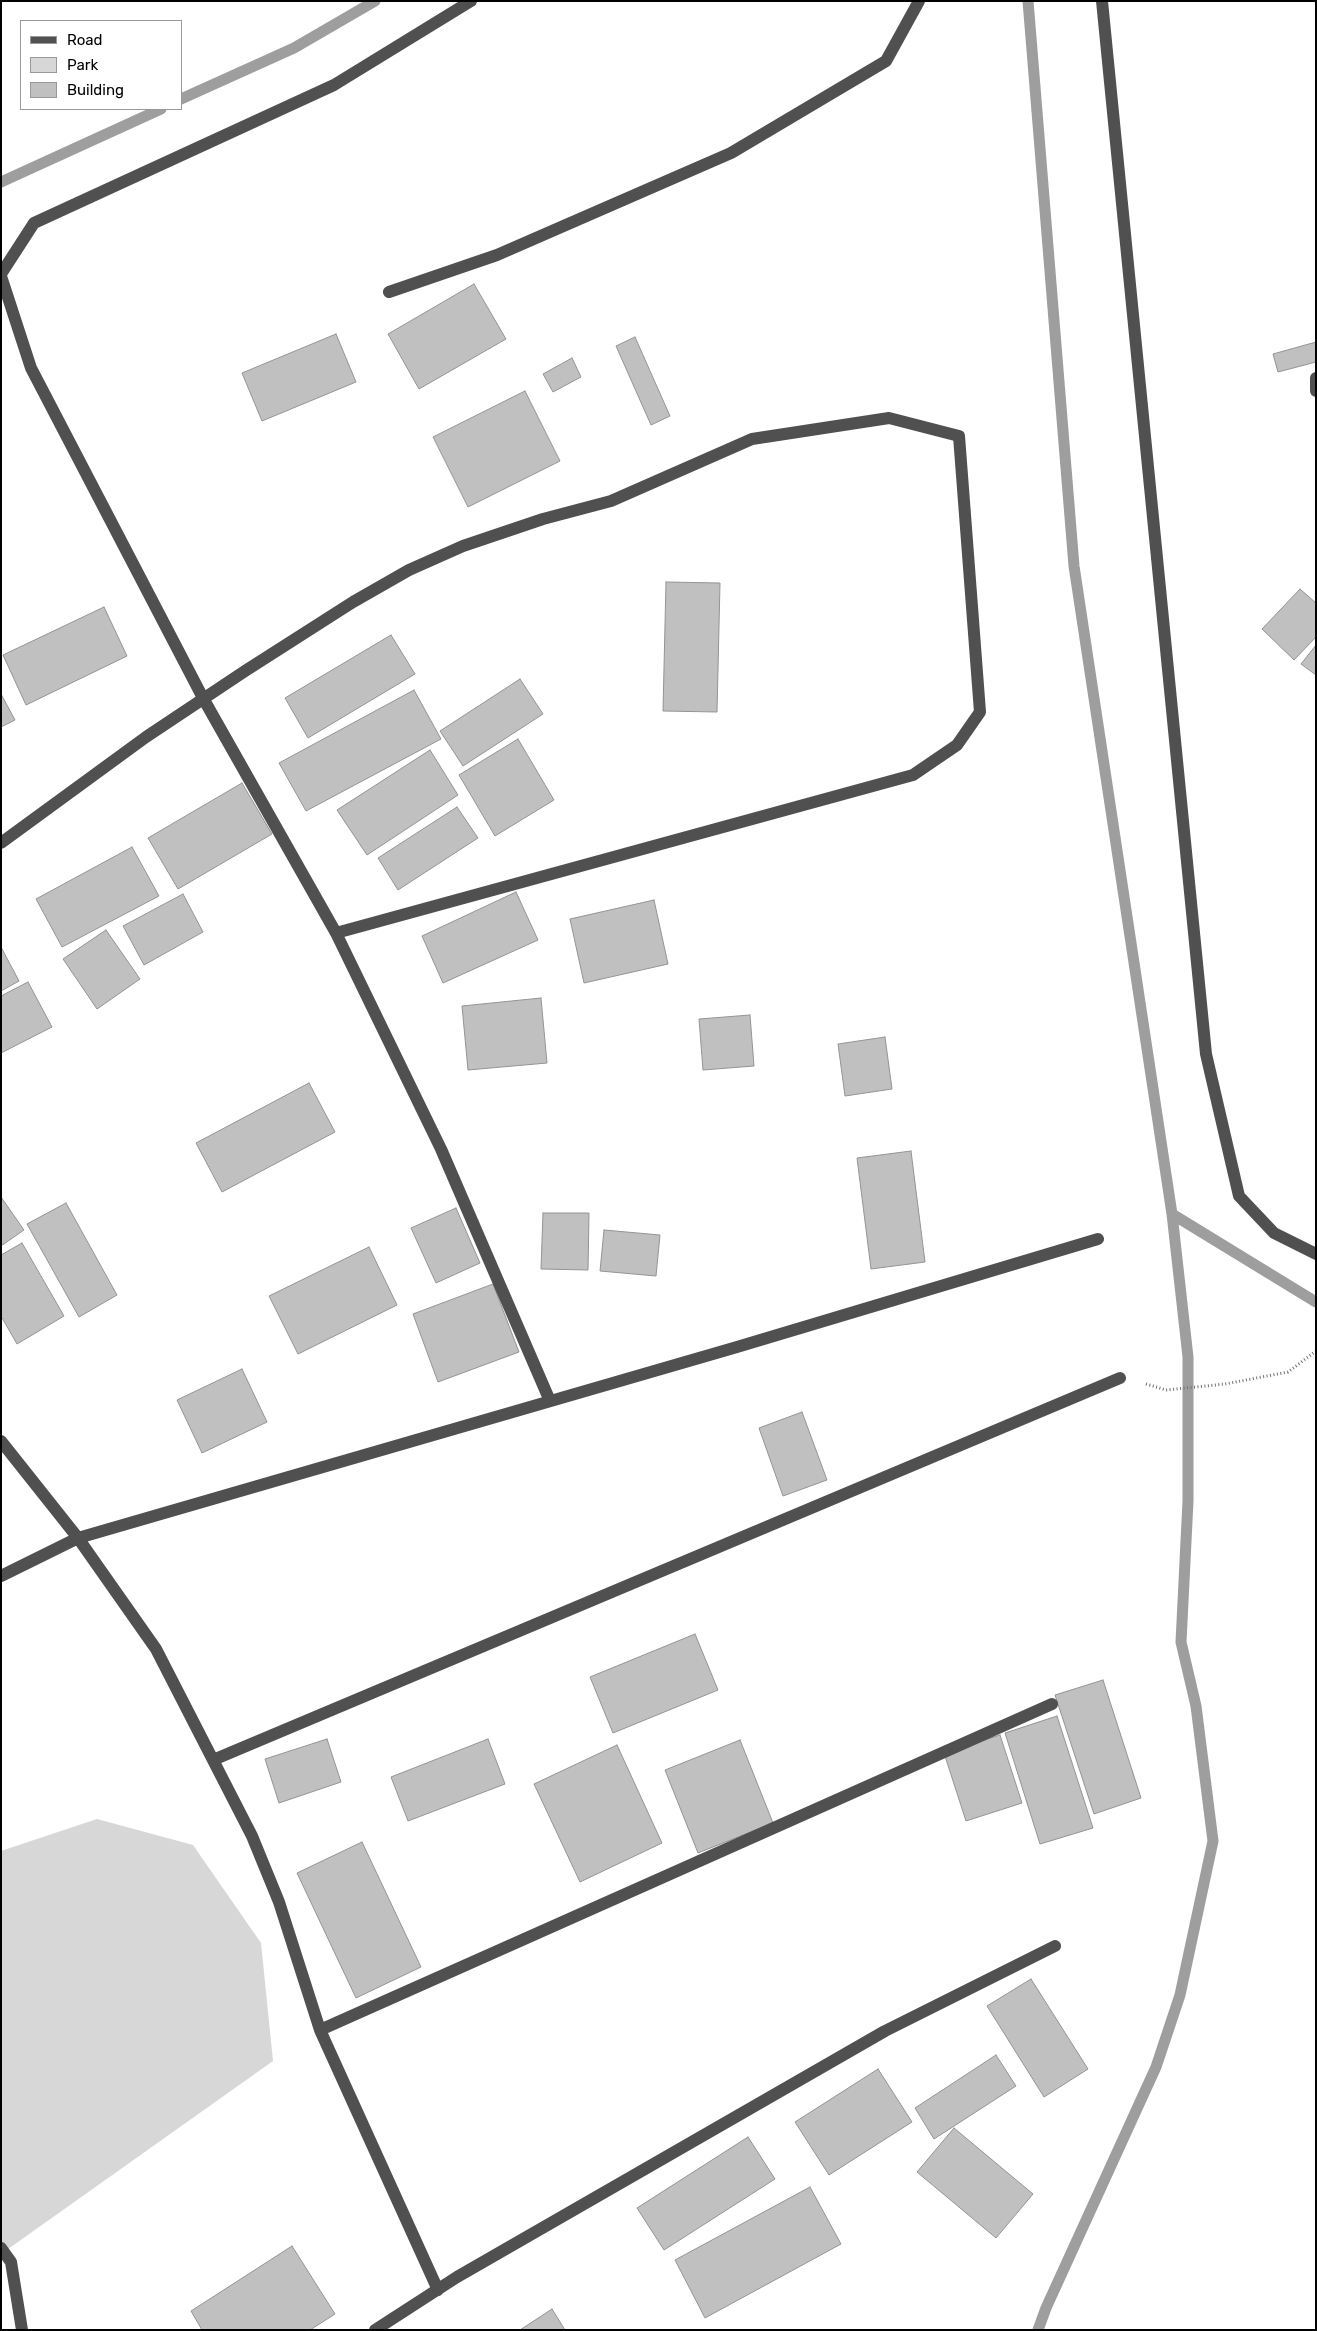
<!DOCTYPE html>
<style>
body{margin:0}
#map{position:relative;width:1317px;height:2331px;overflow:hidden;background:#fff;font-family:Rubik,sans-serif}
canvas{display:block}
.frame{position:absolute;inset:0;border:2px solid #000;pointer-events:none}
.legend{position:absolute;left:20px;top:20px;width:162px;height:90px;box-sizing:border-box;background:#fff;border:1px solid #999;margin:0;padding:6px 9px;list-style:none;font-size:15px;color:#000}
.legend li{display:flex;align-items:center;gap:10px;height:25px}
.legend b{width:25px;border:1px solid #999}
</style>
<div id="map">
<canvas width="1317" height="2331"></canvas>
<div class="frame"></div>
<ul class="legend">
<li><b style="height:6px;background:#505050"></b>Road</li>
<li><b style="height:14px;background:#d7d7d7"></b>Park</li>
<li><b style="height:14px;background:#c0c0c0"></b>Building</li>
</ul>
</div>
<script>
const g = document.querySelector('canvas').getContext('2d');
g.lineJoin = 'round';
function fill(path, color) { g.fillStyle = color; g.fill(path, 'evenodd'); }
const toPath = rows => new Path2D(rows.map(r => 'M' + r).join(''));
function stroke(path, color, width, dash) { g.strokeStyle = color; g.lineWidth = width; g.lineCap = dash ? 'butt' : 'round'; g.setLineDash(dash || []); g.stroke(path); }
const green = toPath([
 [97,1819,193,1845,261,1943,273,2061,1,2254,1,1851]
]);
const stream = toPath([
 [1028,1,1074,566,1172,1214,1188,1357,1188,1501,1181,1642,1196,1706,1213,1841,1180,1995,1156,2067,1046,2308,1038,2330],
 [181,99,294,48,375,1],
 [1,182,161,109],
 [1172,1214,1316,1302]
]);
const building = toPath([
 [474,284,506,339,419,389,388,334,474,284],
 [336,334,356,382,262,421,242,373,336,334],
 [635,337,670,416,651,425,616,346,635,337],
 [1316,342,1316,362,1278,372,1273,354,1316,342],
 [572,358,581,377,553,392,543,374,572,358],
 [525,391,560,461,468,507,433,437,525,391],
 [666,582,720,583,717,712,663,711,666,582],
 [1300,589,1316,603,1316,637,1294,660,1262,629,1300,589],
 [104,607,127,656,26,705,3,655,104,607],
 [391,635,415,674,308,738,285,698,391,635],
 [1316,645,1316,675,1301,664,1316,645],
 [520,679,543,714,463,766,440,731,520,679],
 [414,690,441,739,306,811,279,763,414,690],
 [1,694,15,720,1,727,1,694],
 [518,739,554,800,495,836,459,775,518,739],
 [430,750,458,795,367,855,337,810,430,750],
 [242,783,272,834,178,889,148,838,242,783],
 [457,807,478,838,398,890,378,858,457,807],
 [132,847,159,896,62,947,36,899,132,847],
 [516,892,538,940,443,983,422,936,516,892],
 [183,894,203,932,144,965,123,926,183,894],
 [654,900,668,964,584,983,570,919,654,900],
 [106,930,140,979,97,1009,63,959,106,930],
 [1,947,19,981,1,991,1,947],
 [28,982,52,1027,1,1053,1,996,28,982],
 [541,998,547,1063,468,1070,462,1006,541,998],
 [750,1015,754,1066,703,1070,699,1019,750,1015],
 [885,1037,892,1089,845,1096,838,1044,885,1037],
 [309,1083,335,1132,222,1192,196,1143,309,1083],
 [911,1151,925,1262,871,1269,857,1158,911,1151],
 [1,1197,24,1230,1,1246,1,1197],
 [66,1203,117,1295,79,1317,27,1224,66,1203],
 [456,1208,480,1263,436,1283,411,1228,456,1208],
 [543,1213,589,1213,588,1270,541,1269,543,1213],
 [604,1230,660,1235,656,1276,600,1271,604,1230],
 [22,1243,64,1316,17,1344,1,1316,1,1255,22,1243],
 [369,1247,397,1305,298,1354,269,1296,369,1247],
 [493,1284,519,1352,438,1382,413,1314,493,1284],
 [242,1369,267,1422,202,1453,177,1400,242,1369],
 [802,1412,827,1480,783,1496,759,1428,802,1412],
 [695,1634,718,1690,613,1733,590,1677,695,1634],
 [1103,1680,1141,1798,1094,1814,1055,1695,1103,1680],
 [1057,1716,1093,1828,1040,1844,1005,1733,1057,1716],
 [1000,1735,1022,1803,966,1821,944,1753,1000,1735],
 [327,1739,341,1782,279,1803,265,1759,327,1739],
 [488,1739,505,1784,408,1821,391,1777,488,1739],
 [740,1740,773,1823,698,1853,665,1770,740,1740],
 [617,1745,662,1843,580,1882,534,1784,617,1745],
 [362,1842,421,1967,356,1998,297,1873,362,1842],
 [1031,1979,1088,2069,1044,2097,987,2006,1031,1979],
 [996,2055,1016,2086,934,2139,915,2108,996,2055],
 [878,2069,912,2122,829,2175,795,2122,878,2069],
 [954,2128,1033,2194,996,2238,917,2172,954,2128],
 [748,2137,775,2179,664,2250,637,2208,748,2137],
 [810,2187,841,2244,705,2318,675,2260,810,2187],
 [292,2246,335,2314,310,2330,202,2330,191,2311,292,2246],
 [552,2309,565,2330,520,2330,552,2309]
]);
const path = toPath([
 [1146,1384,1166,1390,1225,1384,1288,1372,1316,1351]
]);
const minor = toPath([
 [1102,1,1206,1054,1239,1196,1274,1233,1316,1254],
 [1,274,34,223,334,85,471,1],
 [1,276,31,368,203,698,336,933,441,1149,550,1401],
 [389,292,497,255,731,153,886,61,919,1],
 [1316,378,1316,391],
 [1,843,146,737,245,671,353,602,409,570,463,546,543,519,611,501,752,439,889,418,959,436,980,712,957,745,913,775,336,933],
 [1,1441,78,1538,156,1649,252,1836,279,1902,320,2030,438,2290],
 [1,1576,78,1538,737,1347,1098,1239],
 [213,1760,1120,1378],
 [320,2030,1052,1704],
 [1,2248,11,2262,22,2330],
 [375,2330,457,2277,885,2031,1055,1946]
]);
fill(green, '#d7d7d7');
stroke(stream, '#9e9e9e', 11);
fill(building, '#c0c0c0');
stroke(building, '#949494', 1);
stroke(path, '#727272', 3, [1, 2.5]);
stroke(minor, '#505050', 12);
</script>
